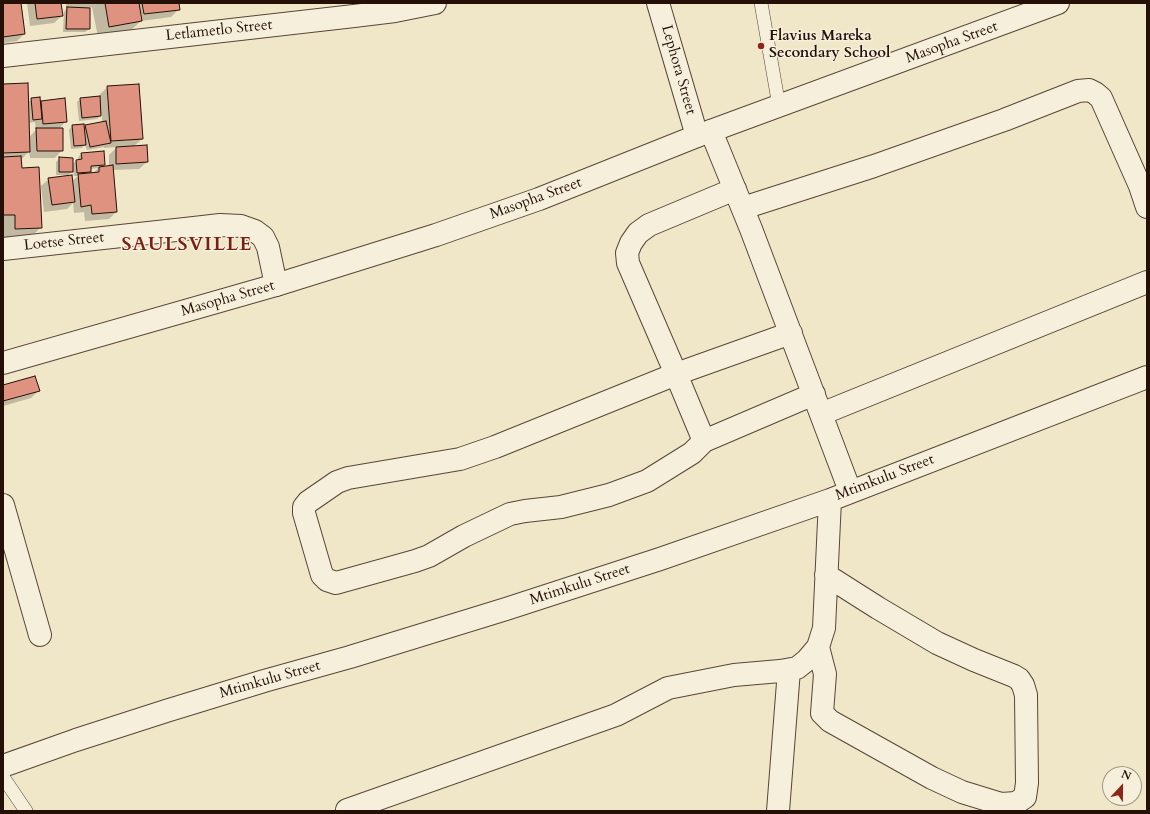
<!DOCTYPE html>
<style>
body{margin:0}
#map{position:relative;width:1150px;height:814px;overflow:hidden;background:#f0e7c8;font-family:Cardo,serif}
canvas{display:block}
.frame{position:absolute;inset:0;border:4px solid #251007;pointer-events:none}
.north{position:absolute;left:1102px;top:766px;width:40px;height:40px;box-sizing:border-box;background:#f5efdb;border:1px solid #a29686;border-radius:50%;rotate:22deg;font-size:11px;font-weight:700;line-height:16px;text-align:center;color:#251007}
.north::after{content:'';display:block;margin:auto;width:14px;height:18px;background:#8f2418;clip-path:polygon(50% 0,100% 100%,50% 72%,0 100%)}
</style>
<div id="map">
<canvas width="1150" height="814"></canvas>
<div class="frame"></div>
<div class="north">N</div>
</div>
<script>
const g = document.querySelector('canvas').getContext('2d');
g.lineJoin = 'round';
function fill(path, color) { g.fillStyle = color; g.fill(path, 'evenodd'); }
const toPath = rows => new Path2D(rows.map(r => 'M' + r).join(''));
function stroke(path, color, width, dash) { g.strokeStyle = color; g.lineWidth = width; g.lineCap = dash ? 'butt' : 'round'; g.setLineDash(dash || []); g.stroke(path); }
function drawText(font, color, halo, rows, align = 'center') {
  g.font = font + ' Cardo,serif'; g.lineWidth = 3; g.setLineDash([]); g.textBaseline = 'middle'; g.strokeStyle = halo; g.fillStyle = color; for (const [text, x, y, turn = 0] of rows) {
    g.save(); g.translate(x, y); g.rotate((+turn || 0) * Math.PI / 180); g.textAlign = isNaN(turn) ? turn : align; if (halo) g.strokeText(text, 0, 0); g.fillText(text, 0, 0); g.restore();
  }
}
const shadow = toPath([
 [3,3,20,3,24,34,17,41,3,43],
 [27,3,60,3,62,16,54,23,30,26],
 [66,3,178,3,179,9,171,17,141,21,130,31,98,37,92,7,89,9,89,29,85,32,63,32,64,12,66,9],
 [3,85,27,103,32,99,40,102,64,100,66,121,59,129,62,150,55,158,30,158,29,151,21,160,21,169,41,227,30,238,4,239,3,225],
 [35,122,36,130,29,137,28,123],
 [108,87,142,139,133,147,147,162,139,169,112,170,116,212,109,219,85,221,84,212,74,213,73,203,67,209,44,212,41,186,49,179,72,181,78,176,74,176,73,171,68,175,56,175,56,162,60,158,72,165,76,161,79,160,78,157,82,154,104,165,102,167,109,167,109,155,117,147,104,148,104,147,87,150,85,145,82,148,71,149,69,130,72,126,83,125,84,128,86,126,102,123,102,114,97,119,79,121,77,102,80,99,100,97,100,94],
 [98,168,93,174,87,174,90,172,90,169],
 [3,386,38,391,31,398,3,406]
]);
const building = toPath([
 [3,3,21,3,25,34,3,37,3,3],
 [35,3,61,3,63,16,37,19,35,3],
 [105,3,139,3,142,21,109,27,105,3],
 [142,3,179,3,180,10,144,14,142,3],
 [67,7,90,8,90,29,66,29,67,7],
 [28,83,30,152,3,153,3,84,28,83],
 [139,84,143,139,111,141,107,86,139,84],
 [100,96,101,116,82,118,80,98,100,96],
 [40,97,42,119,33,120,31,98,40,97],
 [65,98,67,122,43,124,41,101,65,98],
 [106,121,111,143,90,147,85,125,106,121],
 [84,124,86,145,74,146,72,125,84,124],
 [36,128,63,128,63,151,37,151,36,128],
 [147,145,148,162,116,164,116,147,147,145],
 [104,151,105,165,91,166,91,172,77,173,76,160,82,159,81,153,104,151],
 [21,156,22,168,39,167,42,228,15,229,15,215,3,215,3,157,21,156],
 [59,157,73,158,73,172,59,172,59,157],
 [113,165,117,212,92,214,91,205,81,207,78,174,99,172,99,167,113,165],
 [72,175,75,202,52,205,48,178,72,175],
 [35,376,40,391,3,401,3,385,35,376]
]);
const service = toPath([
 [761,3,779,106],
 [3,777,26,811]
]);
const minor = toPath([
 [658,3,697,136],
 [3,56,354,16,395,11,435,3],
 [711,131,751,229,850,491],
 [735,189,649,225,638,233,631,243,627,253,628,263,676,374,704,441,692,453,647,481,609,495,561,507,525,511,510,514,464,536,429,556,415,561,336,583,327,580,322,575,304,513,304,507,308,502,337,482,348,478,460,459,495,447,676,374,791,333],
 [743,208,874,166,1004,120,1078,91,1089,90,1095,93,1101,98,1140,186,1147,207],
 [3,249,194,228,220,225,241,226,255,231,263,237,268,247,276,285],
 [821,414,1147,282],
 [704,441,814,394],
 [3,505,40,635],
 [818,647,825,674,822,713,830,721,932,778,962,792,1001,804,1016,803,1025,797,1027,783,1026,695,1023,685,1019,679,1014,676,974,660,937,643,878,608,826,575],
 [3,766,76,740,166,711,264,681,350,657,506,609,660,559,830,500,1147,377],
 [347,810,616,715,668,688,734,675,780,671,797,668,807,660,818,647,824,628,830,500],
 [778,811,789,670]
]);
const tertiary = toPath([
 [3,363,276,285,436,235,539,199,697,136,1058,3]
]);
const markers = [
 [761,46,4,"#8f2418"]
];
const streetNames = [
 ["Letlametlo Street",219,31,-6],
 ["Masopha Street",952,43,-20],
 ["Lephora Street",678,70,74],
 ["Masopha Street",536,199,-20],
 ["Loetse Street",64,242,-6],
 ["Masopha Street",228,299,-16],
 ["Mtimkulu Street",885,478,-21],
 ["Mtimkulu Street",580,585,-18],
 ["Mtimkulu Street",270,680,-16]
];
const poiNames = [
 ["Flavius Mareka",769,37],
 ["Secondary School",769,54]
];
const districtNames = [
 ["SAULSVILLE",187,246]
];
fill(shadow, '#0003');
fill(building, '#df9280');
stroke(building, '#251007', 1);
stroke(service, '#584637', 14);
stroke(minor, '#584637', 24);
stroke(tertiary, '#584637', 24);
stroke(service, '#f5efdb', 13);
stroke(minor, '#f5efdb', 22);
stroke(tertiary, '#f5efdb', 22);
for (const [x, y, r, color] of markers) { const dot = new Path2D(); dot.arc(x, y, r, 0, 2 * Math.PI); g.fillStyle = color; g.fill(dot); stroke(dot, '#f5efdb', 1.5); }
drawText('15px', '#251007', '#f5efdb', streetNames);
drawText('bold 15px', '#251007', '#f5efdb', poiNames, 'left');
g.letterSpacing = '1px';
drawText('bold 19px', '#7a1f14', '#f5efdb', districtNames);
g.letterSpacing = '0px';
</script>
